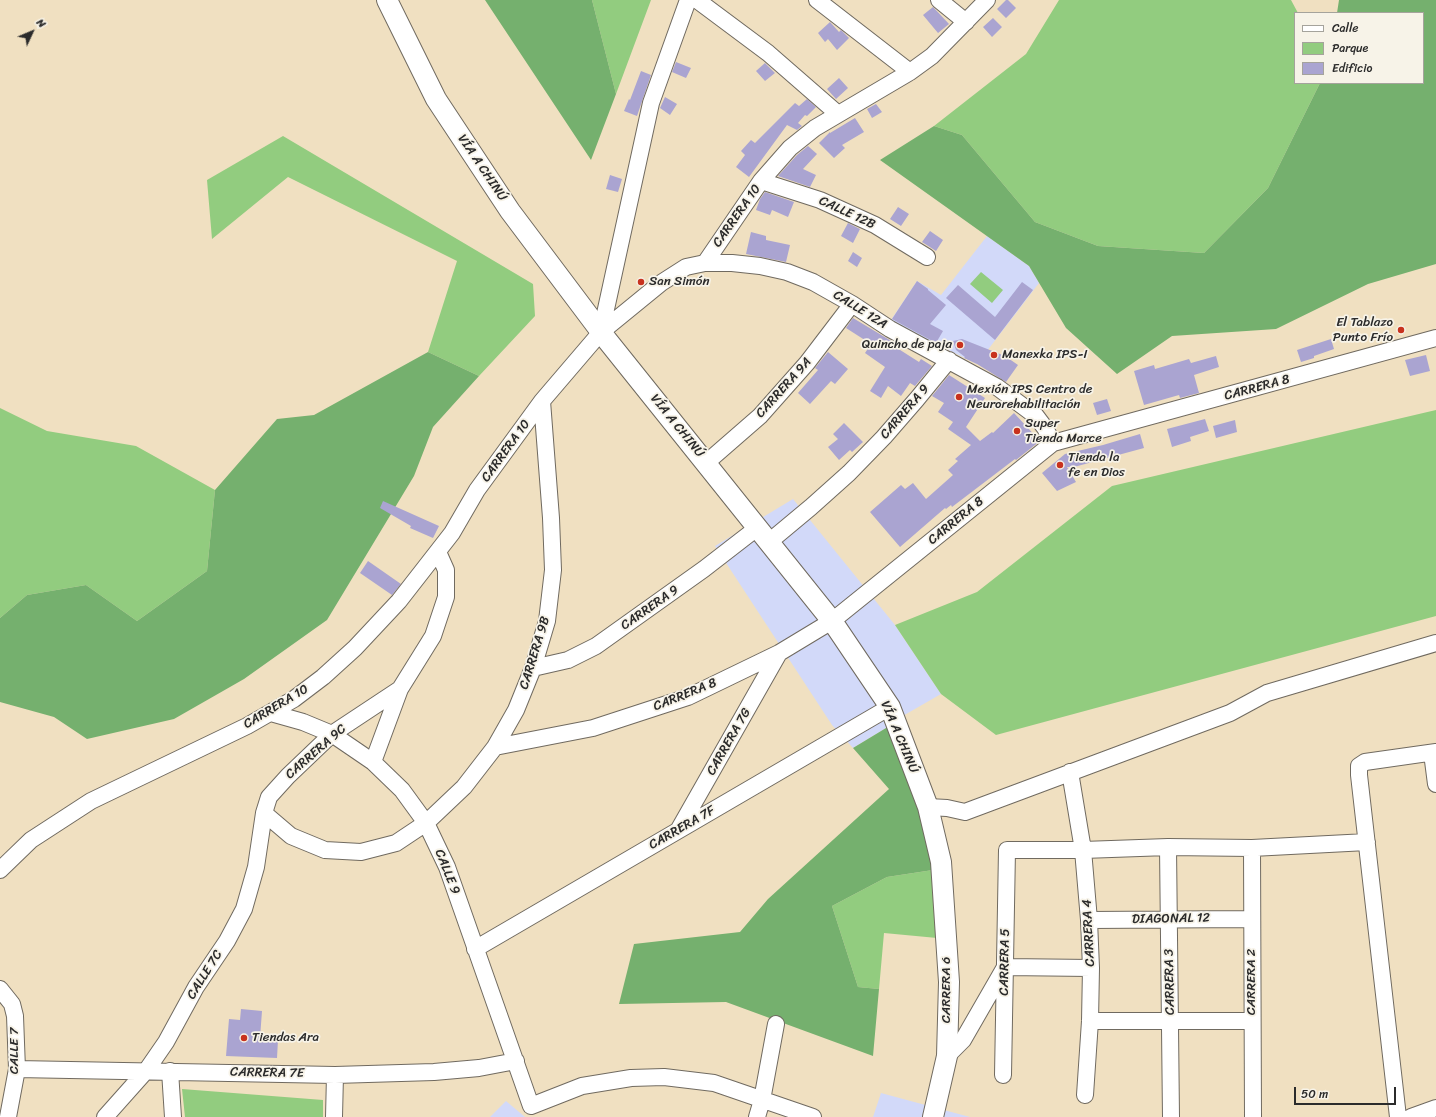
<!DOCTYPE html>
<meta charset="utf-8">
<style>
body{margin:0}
#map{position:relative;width:1436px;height:1117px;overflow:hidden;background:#f0e0c1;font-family:Sriracha,sans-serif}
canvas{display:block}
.legend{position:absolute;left:1294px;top:12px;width:130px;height:72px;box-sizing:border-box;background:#f7f3e8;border:1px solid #a5a39c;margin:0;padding:5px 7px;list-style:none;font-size:12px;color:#2b2b2b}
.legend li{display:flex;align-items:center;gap:8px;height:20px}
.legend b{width:20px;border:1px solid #a5a39c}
.north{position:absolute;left:12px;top:12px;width:40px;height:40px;-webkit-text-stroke:3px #f7f3e8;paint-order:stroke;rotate:46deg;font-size:11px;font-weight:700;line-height:16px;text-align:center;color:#2b2b2b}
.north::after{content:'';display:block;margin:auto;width:14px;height:18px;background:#2b2b2b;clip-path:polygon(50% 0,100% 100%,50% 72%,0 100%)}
.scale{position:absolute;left:1294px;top:1087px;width:102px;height:18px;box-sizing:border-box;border:2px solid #2b2b2b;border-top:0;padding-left:5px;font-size:12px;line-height:14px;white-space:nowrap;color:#2b2b2b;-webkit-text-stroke:3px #f7f3e8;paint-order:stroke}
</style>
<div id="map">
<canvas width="1436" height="1117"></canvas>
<ul class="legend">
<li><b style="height:5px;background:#fff"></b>Calle</li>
<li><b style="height:11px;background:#92cc7f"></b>Parque</li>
<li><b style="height:11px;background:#aaa4d1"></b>Edificio</li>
</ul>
<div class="north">N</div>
<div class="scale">50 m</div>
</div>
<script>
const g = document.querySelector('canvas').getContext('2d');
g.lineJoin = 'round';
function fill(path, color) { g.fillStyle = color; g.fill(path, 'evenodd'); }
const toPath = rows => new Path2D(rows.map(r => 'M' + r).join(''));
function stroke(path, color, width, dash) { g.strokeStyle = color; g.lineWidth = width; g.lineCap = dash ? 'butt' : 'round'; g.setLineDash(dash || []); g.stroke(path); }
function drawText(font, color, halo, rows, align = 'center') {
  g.font = font + ' Sriracha,sans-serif'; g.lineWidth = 3.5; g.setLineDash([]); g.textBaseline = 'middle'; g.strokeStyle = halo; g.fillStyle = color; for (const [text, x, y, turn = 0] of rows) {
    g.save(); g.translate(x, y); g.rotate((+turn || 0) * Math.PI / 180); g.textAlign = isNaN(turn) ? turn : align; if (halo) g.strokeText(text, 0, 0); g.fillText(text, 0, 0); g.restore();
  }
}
const built = toPath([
 [987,236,1029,266,1039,283,977,364,893,323,891,320,917,281,941,295],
 [793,499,895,625,941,694,901,717,891,725,853,748,832,725,715,546],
 [881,1093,955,1113,970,1117,873,1117],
 [506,1101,525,1117,490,1117]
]);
const green = toPath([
 [592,0,651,0,616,94],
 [1059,0,1291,0,1298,13,1295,13,1295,83,1320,83,1268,188,1204,253,1098,246,1035,222,962,135,934,126,1026,54],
 [283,136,533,284,535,316,479,376,428,352,457,261,288,177,212,239,207,180],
 [981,272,1003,290,992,303,970,284],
 [0,408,47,431,136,446,215,490,207,571,137,621,86,585,27,595,0,618],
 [1436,410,1436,616,996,735,941,694,895,625,977,592,1112,486],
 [933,870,937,938,884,933,879,989,858,987,832,906,887,877],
 [182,1089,323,1100,323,1117,185,1117]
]);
const forest = toPath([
 [485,0,592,0,616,94,591,160],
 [1339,0,1436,0,1436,264,1368,284,1276,329,1172,336,1117,374,1066,328,1029,266,880,160,934,126,962,135,1035,222,1098,246,1204,253,1268,188,1320,83,1423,83,1423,13,1337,13],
 [428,352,479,376,433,427,414,476,327,620,244,679,174,719,87,739,54,717,0,702,0,618,27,595,86,585,137,621,207,571,215,490,277,419,314,415],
 [891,725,924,811,933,870,887,877,832,906,858,987,879,989,873,1056,726,1002,619,1004,634,944,740,932,768,899,889,789,853,748]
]);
const building = toPath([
 [1006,0,1008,0,1016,8,1006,18,997,9],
 [933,7,949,24,938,33,923,15],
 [993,18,1002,27,992,37,983,27],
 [830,22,839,32,841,30,849,38,837,50,828,39,825,42,818,33],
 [676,62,691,68,686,78,672,72],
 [765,63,775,73,765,81,756,71],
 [641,71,651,75,637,116,624,111,629,99,630,100],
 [839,78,848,88,836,99,827,89],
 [665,97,677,104,670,115,660,108],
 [807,99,816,107,807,116,805,115,798,123,802,126,797,130,787,125,749,177,736,167,745,155,741,151,751,140,755,143,795,103,799,106],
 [876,104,882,112,872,118,867,109],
 [855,118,864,132,842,145,845,148,834,158,819,143,830,132,830,133],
 [808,146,817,154,803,169,816,175,810,187,778,176,797,155],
 [610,175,622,179,618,192,606,189],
 [765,192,794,202,788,217,772,210,770,215,756,210,760,199],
 [898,207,909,214,901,226,890,219],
 [848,223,860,229,853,243,841,236],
 [930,231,943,240,936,251,922,242],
 [751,232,766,236,766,240,790,245,786,262,746,254],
 [853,252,862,258,857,267,848,261],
 [917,281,928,289,928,290,946,305,930,324,943,331,936,343,892,319],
 [1022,282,1033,290,995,340,946,298,958,285,995,317],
 [853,318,898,345,897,348,919,362,921,359,932,366,915,386,910,383,901,396,888,386,881,398,870,391,885,367,865,353,871,344,846,328],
 [962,339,1005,356,1018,365,1006,382,977,364,964,358,965,357,956,350,953,341],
 [1331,339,1334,349,1314,356,1314,358,1301,362,1297,350],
 [828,352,848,369,835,384,831,381,810,404,798,393,818,370,815,368],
 [1426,355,1430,371,1410,376,1405,360],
 [1216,356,1219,367,1194,375,1199,393,1180,398,1179,395,1144,405,1134,371,1154,365,1155,369,1189,359,1191,363],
 [949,375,985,398,966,427,980,441,992,432,993,433,1014,413,1040,441,1016,460,1015,459,952,507,951,505,946,509,945,508,900,547,870,512,901,485,905,489,913,483,926,499,953,475,948,470,958,461,955,459,971,445,948,429,953,422,938,412,944,403,932,396],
 [1107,399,1111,411,1097,415,1093,403],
 [1205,419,1209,431,1190,437,1191,441,1172,447,1167,429],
 [1235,420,1237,432,1216,438,1213,426],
 [844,423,863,442,852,452,850,450,839,460,828,447,838,439,833,434],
 [1140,434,1144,448,1074,467,1067,467,1076,482,1057,491,1042,473,1065,454,1103,445],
 [383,501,439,526,433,538,410,528,411,526,380,508],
 [368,561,401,584,392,595,360,573],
 [241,1009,262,1011,260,1038,278,1040,277,1058,226,1056,229,1019,240,1020]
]);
const minor = toPath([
 [697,0,768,53,838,114],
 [817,0,910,72],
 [939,0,966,22],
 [761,181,820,200,875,225,927,257],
 [705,263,761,181,790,148,815,128,910,72,932,56,987,0],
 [601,332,651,103,688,0],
 [706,463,760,416,807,363,852,304],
 [769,542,811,507,849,473,884,437,917,399,949,360],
 [533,668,568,660,596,646,704,569,757,528],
 [271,713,303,722,332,734,373,762,402,790,426,823,447,867,531,1106],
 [495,747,593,728,688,697,779,653,832,621,1053,443,1436,338],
 [1432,753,1436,784],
 [373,762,400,689,433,636,446,597,446,570,438,552],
 [1070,772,1083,850,1089,920,1091,968,1090,1021,1085,1095],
 [928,807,947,808,965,812,1230,713,1267,693,1436,643],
 [264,813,291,836,325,850,361,852,396,843,426,823,464,787,495,747,516,710,533,668,547,621,553,570,551,518,542,401],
 [679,829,779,653],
 [1168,847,1171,1117],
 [1252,848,1253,1117],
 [0,870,31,840,91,801,247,726,294,699,323,677,355,648,399,601,452,533,477,490,542,401,601,332,661,283,686,267,705,263,732,263,760,266,787,272,813,282,852,304,890,329,997,387,1036,416,1045,428,1053,443],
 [1089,920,1252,919],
 [475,949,890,707],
 [0,989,12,1004,15,1016,17,1069,8,1117],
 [1090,1021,1252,1021],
 [947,1056,963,1040,1005,967,1091,968],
 [17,1069,335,1075,434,1072,479,1068,516,1061],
 [170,1071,173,1117],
 [1003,1075,1007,850,1083,850,1168,847,1252,848,1367,842],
 [531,1106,582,1086,631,1078,664,1077,714,1083,813,1117],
 [105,1117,146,1071,166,1042,196,987,227,941,244,909,256,867,264,813,269,797,288,776,332,734,400,689],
 [334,1117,335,1075],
 [757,1117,762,1100,776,1024],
 [1398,1117,1359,775,1359,766,1365,762,1436,752],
 [1411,1117,1436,1108]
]);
const major = toPath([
 [387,0,436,99,510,211,607,340,832,621,890,707,928,807,941,862,949,982,947,1056,933,1117]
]);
const markers = [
 [641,282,4,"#c8321e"],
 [1401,330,4,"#c8321e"],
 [960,345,4,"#c8321e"],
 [994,355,4,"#c8321e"],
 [959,397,4,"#c8321e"],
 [1017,431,4,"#c8321e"],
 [1060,465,4,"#c8321e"],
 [244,1038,4,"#c8321e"]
];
const streetNames = [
 ["VÍA A CHINÚ",482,168,56],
 ["CALLE 12B",847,213,25],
 ["CARRERA 10",737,216,-55],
 ["CALLE 12A",860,310,32],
 ["CARRERA 9A",784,388,-48],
 ["CARRERA 8",1257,388,-15],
 ["CARRERA 9",905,412,-49],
 ["VÍA A CHINÚ",677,426,51],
 ["CARRERA 10",506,451,-54],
 ["CARRERA 8",956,521,-39],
 ["CARRERA 9",650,608,-35],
 ["CARRERA 9B",535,653,-73],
 ["CARRERA 8",685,695,-22],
 ["CARRERA 10",276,707,-31],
 ["VÍA A CHINÚ",899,737,67],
 ["CARRERA 7G",729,742,-60],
 ["CARRERA 9C",316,752,-41],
 ["CARRERA 7F",682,828,-30],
 ["CALLE 9",447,872,68],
 ["DIAGONAL 12",1171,919,-1],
 ["CARRERA 4",1089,933,-93],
 ["CARRERA 5",1005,962,-89],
 ["CALLE 7C",205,975,-58],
 ["CARRERA 3",1170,982,-91],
 ["CARRERA 2",1252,982,-90],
 ["CARRERA 6",947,990,-90],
 ["CALLE 7",15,1051,-90],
 ["CARRERA 7E",267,1073,1]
];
const poiNames = [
 ["San Simón",649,282],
 ["El Tablazo",1393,323,"right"],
 ["Punto Frío",1393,338,"right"],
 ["Quincho de paja",952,345,"right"],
 ["Manexka IPS-I",1002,355],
 ["Mexión IPS Centro de",967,390],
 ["Neurorehabilitación",967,405],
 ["Super",1025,424],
 ["Tienda Marce",1025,439],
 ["Tienda la",1068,458],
 ["fe en Dios",1068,473],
 ["Tiendas Ara",252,1038]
];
fill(built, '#d2d9f9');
fill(green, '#92cc7f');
fill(forest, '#75b06e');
fill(building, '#aaa4d1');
stroke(minor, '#706a60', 18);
stroke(major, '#706a60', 22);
stroke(minor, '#fff', 16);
stroke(major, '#fff', 20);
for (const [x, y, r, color] of markers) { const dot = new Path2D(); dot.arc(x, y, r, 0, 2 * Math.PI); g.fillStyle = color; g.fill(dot); stroke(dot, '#f7f3e8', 1.5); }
drawText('13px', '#2b2b2b', '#f7f3e8', streetNames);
drawText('13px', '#2b2b2b', '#f7f3e8', poiNames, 'left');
</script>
